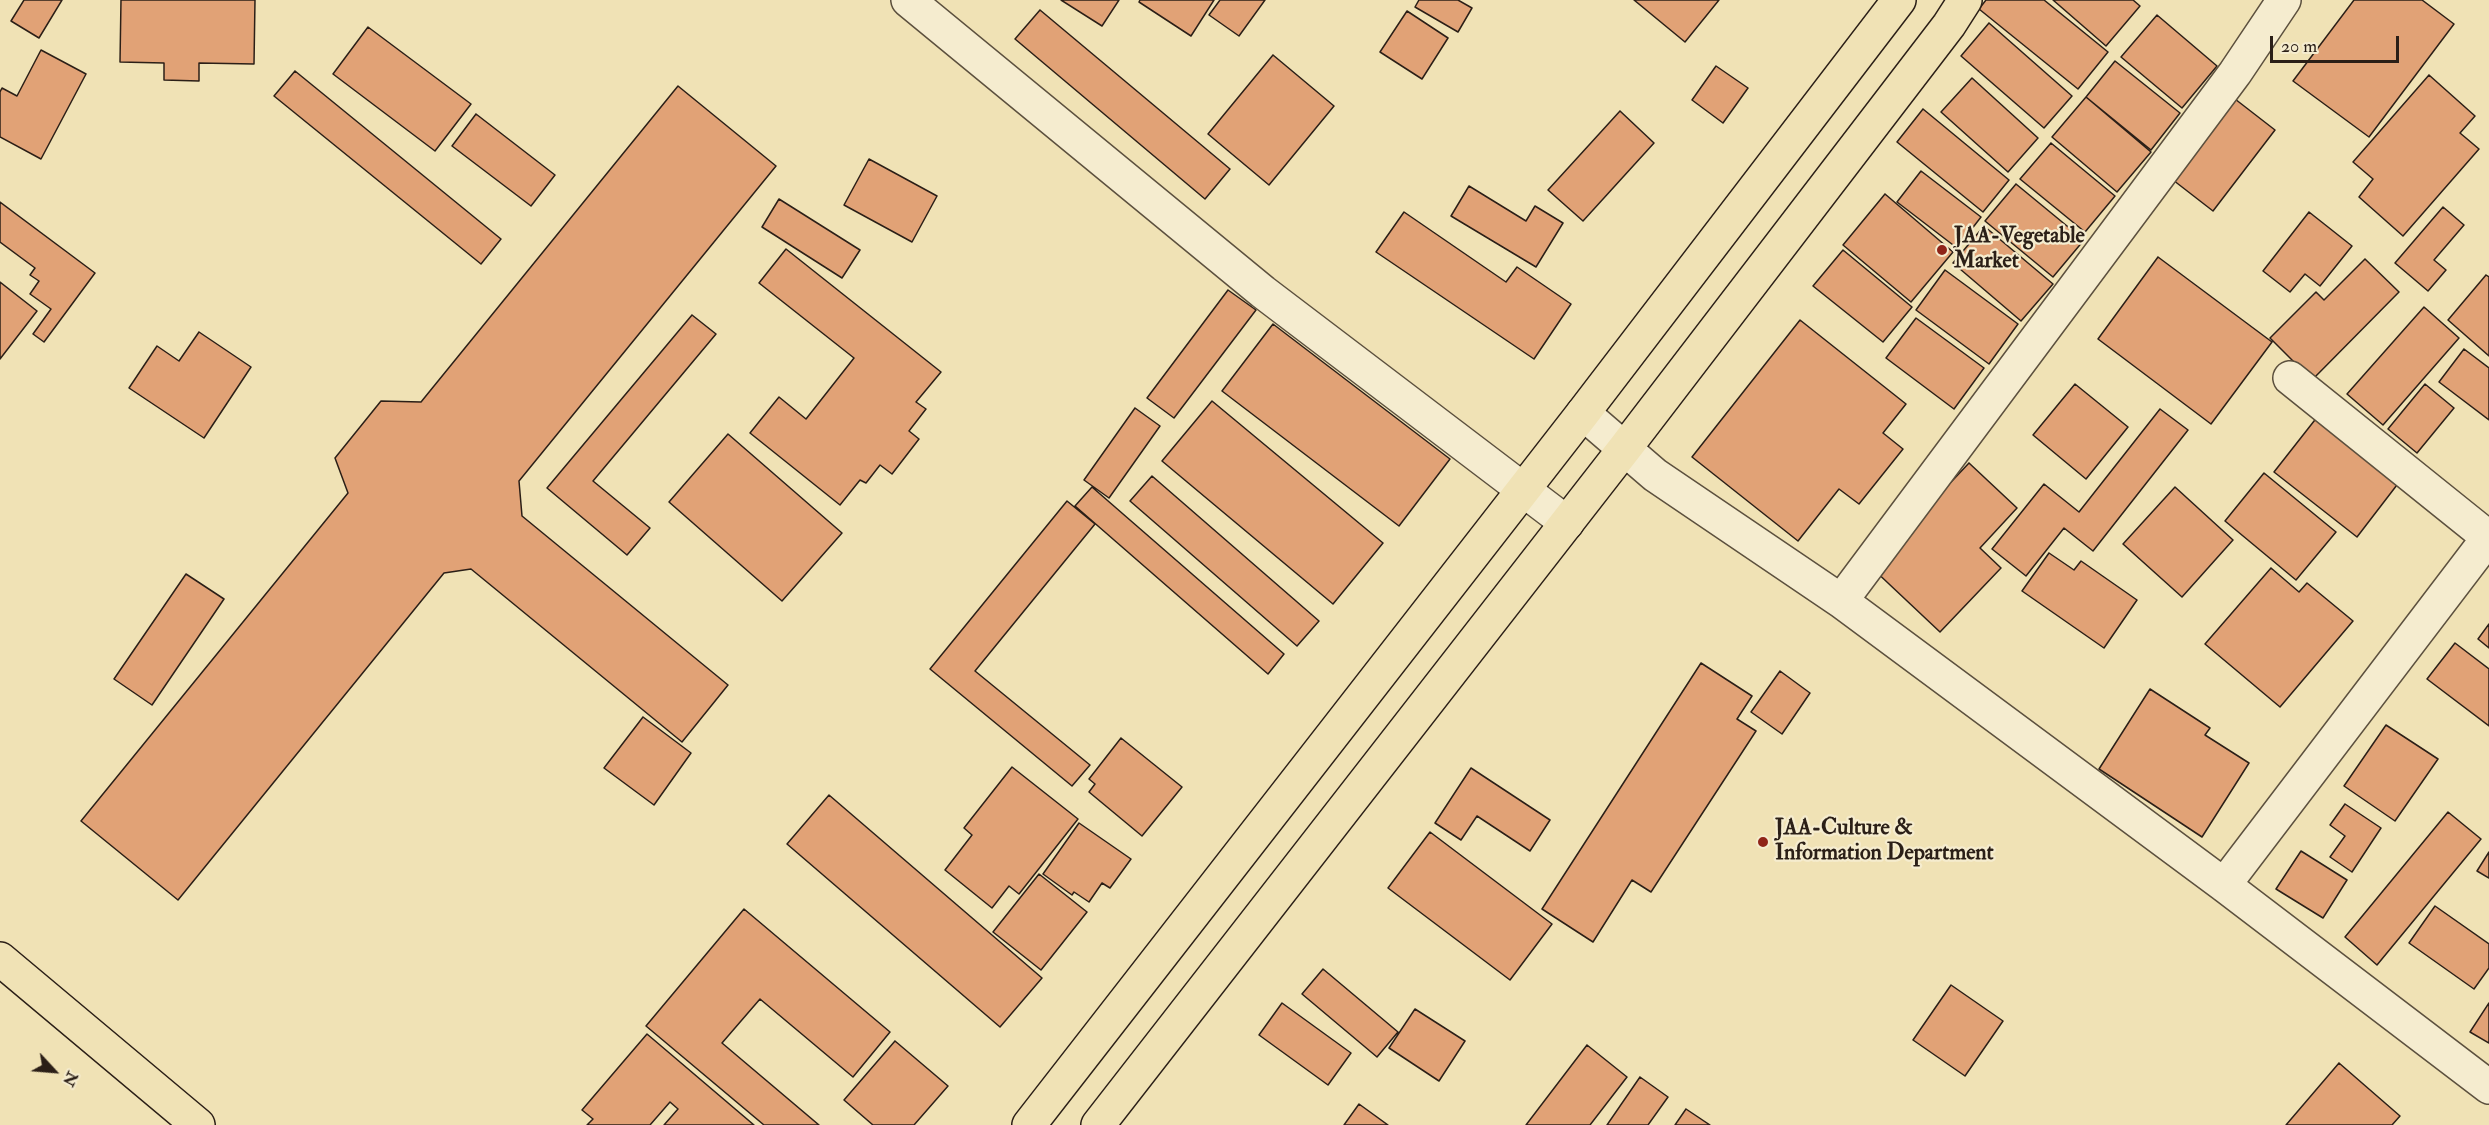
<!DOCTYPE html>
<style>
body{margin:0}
#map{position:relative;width:2489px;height:1125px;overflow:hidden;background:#f0e2b5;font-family:"IM FELL Double Pica",serif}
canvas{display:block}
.north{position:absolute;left:24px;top:1041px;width:60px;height:60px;-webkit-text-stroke:4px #f5eccf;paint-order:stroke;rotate:116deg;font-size:16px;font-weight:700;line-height:24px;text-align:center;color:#2b1f17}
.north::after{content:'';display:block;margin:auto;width:21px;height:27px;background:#2b1f17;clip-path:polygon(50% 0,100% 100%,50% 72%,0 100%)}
.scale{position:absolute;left:2270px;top:36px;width:129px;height:27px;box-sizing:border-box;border:3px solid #2b1f17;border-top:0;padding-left:8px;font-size:18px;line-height:21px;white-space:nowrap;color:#2b1f17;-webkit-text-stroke:4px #f5eccf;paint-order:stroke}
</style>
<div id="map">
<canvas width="2489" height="1125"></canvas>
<div class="north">N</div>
<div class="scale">20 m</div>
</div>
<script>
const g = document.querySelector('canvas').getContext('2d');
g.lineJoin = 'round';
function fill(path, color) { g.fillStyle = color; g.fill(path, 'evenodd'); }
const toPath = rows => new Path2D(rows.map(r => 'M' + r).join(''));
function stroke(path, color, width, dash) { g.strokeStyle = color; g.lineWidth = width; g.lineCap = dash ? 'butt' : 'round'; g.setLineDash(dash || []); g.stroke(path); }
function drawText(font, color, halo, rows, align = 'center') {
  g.font = font + ' "IM FELL Double Pica",serif'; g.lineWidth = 4.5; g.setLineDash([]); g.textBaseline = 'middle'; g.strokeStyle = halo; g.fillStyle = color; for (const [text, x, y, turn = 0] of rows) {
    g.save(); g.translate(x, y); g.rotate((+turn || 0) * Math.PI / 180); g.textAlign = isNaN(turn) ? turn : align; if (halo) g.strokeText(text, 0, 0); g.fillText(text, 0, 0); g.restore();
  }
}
const building = toPath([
 [24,0,62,0,39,38,11,21,24,0],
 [121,0,255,0,254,64,199,63,199,81,164,80,164,63,120,62,121,0],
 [1061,0,1119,0,1102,26,1061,0],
 [1140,0,1214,0,1191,36,1139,2,1140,0],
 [1220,0,1265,0,1239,36,1209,15,1220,0],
 [1419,0,1458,0,1472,8,1458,32,1415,7,1419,0],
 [1634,0,1719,0,1685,42,1634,0],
 [1986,0,2044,0,2108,52,2078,89,1979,9,1986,0],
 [2053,0,2133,0,2140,6,2106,46,2053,0],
 [2354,0,2422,0,2454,24,2369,137,2293,81,2354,0],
 [1040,10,1230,169,1205,199,1015,39,1040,10],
 [1407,11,1448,38,1422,79,1380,52,1407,11],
 [2157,15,2217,66,2182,108,2121,57,2157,15],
 [1989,23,2072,96,2044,128,1961,56,1989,23],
 [368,27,471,104,435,151,333,74,368,27],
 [41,50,86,74,41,159,0,137,0,92,2,88,17,96,41,50],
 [1273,55,1334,106,1269,185,1208,134,1273,55],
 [2115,61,2180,113,2151,150,2086,97,2115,61],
 [1716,66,1748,88,1723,123,1692,100,1716,66],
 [295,71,501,239,481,264,274,96,295,71],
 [2429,75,2475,116,2460,133,2479,149,2403,236,2359,197,2373,179,2353,162,2429,75],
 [1972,78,2038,138,2008,172,1941,112,1972,78],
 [678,86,776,166,519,481,522,516,728,685,682,742,471,569,444,573,178,900,81,821,348,493,335,458,381,401,421,402,678,86],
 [2086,97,2151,152,2117,192,2052,137,2086,97],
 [2235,99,2275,130,2213,211,2173,180,2235,99],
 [1923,109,2009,180,1983,212,1897,142,1923,109],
 [1620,111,1654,143,1583,221,1548,190,1620,111],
 [476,114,555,175,531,206,452,146,476,114],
 [2051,143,2115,196,2085,232,2020,179,2051,143],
 [869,159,937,196,912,242,844,205,869,159],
 [1921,171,1981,217,1957,248,1897,202,1921,171],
 [2016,184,2084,240,2053,277,1985,221,2016,184],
 [1469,186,1526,221,1535,206,1563,223,1536,267,1451,216,1469,186],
 [1885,194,1953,252,1911,302,1843,245,1885,194],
 [779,199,860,250,842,278,762,227,779,199],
 [0,202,95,273,44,342,33,334,51,309,30,294,39,281,30,275,35,268,0,242,0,202],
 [2443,207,2464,225,2434,260,2446,270,2428,291,2395,263,2443,207],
 [1404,212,1506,282,1517,267,1571,304,1534,359,1376,252,1404,212],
 [2309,212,2352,246,2320,286,2305,274,2290,292,2263,271,2309,212],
 [1984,226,2053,284,2021,321,1953,263,1984,226],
 [786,249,941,372,916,402,926,409,909,431,919,439,892,474,880,465,866,483,860,480,840,505,750,433,779,397,806,419,854,358,759,283,786,249],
 [1843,250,1912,307,1883,342,1813,286,1843,250],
 [2158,257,2272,342,2211,424,2098,339,2158,257],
 [2365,259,2399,292,2312,380,2270,338,2316,292,2324,300,2365,259],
 [1945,270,2018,324,1989,364,1916,310,1945,270],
 [2486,275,2489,277,2489,356,2448,320,2486,275],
 [0,282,37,311,0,359,0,282],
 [1228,290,1256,310,1174,418,1147,398,1228,290],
 [2424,307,2459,338,2383,425,2347,394,2424,307],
 [692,315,716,334,593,481,650,528,627,555,547,488,692,315],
 [1916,318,1984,368,1954,409,1886,358,1916,318],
 [1800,320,1906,404,1883,433,1903,449,1859,504,1839,489,1798,541,1692,457,1800,320],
 [1273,324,1450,459,1399,526,1222,391,1273,324],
 [199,332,251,367,204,438,129,388,157,346,179,361,199,332],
 [2464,349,2489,368,2489,420,2439,382,2464,349],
 [2075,384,2128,427,2086,479,2033,435,2075,384],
 [2425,384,2454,408,2417,453,2388,429,2425,384],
 [1212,401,1383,543,1333,604,1162,461,1212,401],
 [1135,408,1160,426,1109,498,1084,480,1135,408],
 [2160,409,2188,430,2093,551,2064,528,2026,576,1992,549,2044,484,2079,512,2160,409],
 [2318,416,2400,481,2357,537,2274,472,2318,416],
 [728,434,842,533,782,601,669,502,728,434],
 [1969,463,2017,508,1980,548,2001,568,1940,632,1871,567,1969,463],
 [2264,473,2336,532,2296,580,2225,521,2264,473],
 [1152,476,1319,621,1297,646,1130,501,1152,476],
 [1092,487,1284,654,1268,674,1075,506,1092,487],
 [2175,487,2233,540,2182,597,2123,544,2175,487],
 [1067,501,1095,524,975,671,1090,765,1072,786,930,669,1067,501],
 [2049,553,2074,570,2081,561,2137,600,2104,648,2022,591,2049,553],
 [2271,568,2299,592,2307,583,2353,621,2280,707,2205,644,2271,568],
 [186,574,224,599,152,705,114,679,186,574],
 [2489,624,2489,648,2478,639,2489,624],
 [2455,643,2489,669,2489,726,2427,679,2455,643],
 [1701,663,1752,696,1737,719,1756,731,1651,892,1632,880,1593,942,1542,909,1701,663],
 [1780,671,1810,693,1782,734,1751,712,1780,671],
 [2150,689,2210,728,2205,735,2249,763,2202,837,2099,769,2150,689],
 [643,717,691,753,654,805,604,768,643,717],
 [2386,725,2438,759,2395,821,2344,786,2386,725],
 [1121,738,1182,787,1142,836,1089,792,1095,784,1089,779,1121,738],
 [1012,767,1078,819,1019,894,1009,886,992,908,945,870,972,835,964,828,1012,767],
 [1471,768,1550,820,1530,851,1477,816,1461,840,1435,823,1471,768],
 [829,795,1042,978,1000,1027,787,844,829,795],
 [2345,804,2381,828,2352,872,2330,857,2345,836,2330,825,2345,804],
 [2448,812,2481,839,2377,965,2345,937,2448,812],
 [1079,823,1131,859,1110,888,1102,883,1089,902,1074,892,1072,895,1043,874,1079,823],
 [1430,832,1552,924,1510,980,1388,888,1430,832],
 [2301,851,2347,880,2323,918,2276,889,2301,851],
 [2489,852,2489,878,2477,871,2489,852],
 [1039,874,1087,912,1041,970,993,932,1039,874],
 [2435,906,2489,944,2489,968,2474,989,2409,943,2435,906],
 [744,909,890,1032,853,1077,760,999,722,1043,819,1125,764,1125,646,1026,744,909],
 [1323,969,1398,1032,1377,1057,1302,994,1323,969],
 [1951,985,2003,1021,1965,1076,1913,1040,1951,985],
 [1282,1003,1351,1053,1328,1085,1259,1035,1282,1003],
 [2489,1003,2489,1043,2470,1032,2489,1003],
 [1415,1009,1465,1041,1439,1081,1389,1048,1415,1009],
 [647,1034,754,1125,664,1125,678,1109,670,1102,650,1125,587,1125,593,1119,582,1110,647,1034],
 [895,1041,948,1086,914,1125,873,1125,844,1100,895,1041],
 [1587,1045,1627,1077,1590,1125,1526,1125,1587,1045],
 [2339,1063,2400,1116,2392,1125,2286,1125,2339,1063],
 [1640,1077,1668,1097,1648,1125,1607,1125,1640,1077],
 [1359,1104,1388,1125,1344,1125,1359,1104],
 [1686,1109,1710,1125,1675,1125,1686,1109]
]);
const minor = toPath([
 [908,0,1263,292,1567,523],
 [2290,378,2489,538],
 [1583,413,1655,475,1841,601,2224,885,2489,1087],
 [1841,601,2235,73,2284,0],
 [2224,885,2489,537]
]);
const major = toPath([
 [0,959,198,1125],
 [1029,1125,1583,413,1899,0],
 [1098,1125,1625,448,1949,25,1965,0]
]);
const markers = [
 [1942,250,6,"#8f2418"],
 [1763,842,6,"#8f2418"]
];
const poiNames = [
 ["JAA-Vegetable",1954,237],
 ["Market",1954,262],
 ["JAA-Culture &",1775,829],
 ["Information Department",1775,854]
];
fill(building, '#e1a276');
stroke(building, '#2b1f17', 1.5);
stroke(minor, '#5c503e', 36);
stroke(major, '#2b1f17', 36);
stroke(minor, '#f5eccf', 33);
stroke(major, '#f0e2b5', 33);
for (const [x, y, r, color] of markers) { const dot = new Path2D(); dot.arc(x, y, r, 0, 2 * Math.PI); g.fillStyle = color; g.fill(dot); stroke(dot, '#f5eccf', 2); }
drawText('bold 22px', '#2b1f17', '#f5eccf', poiNames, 'left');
</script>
